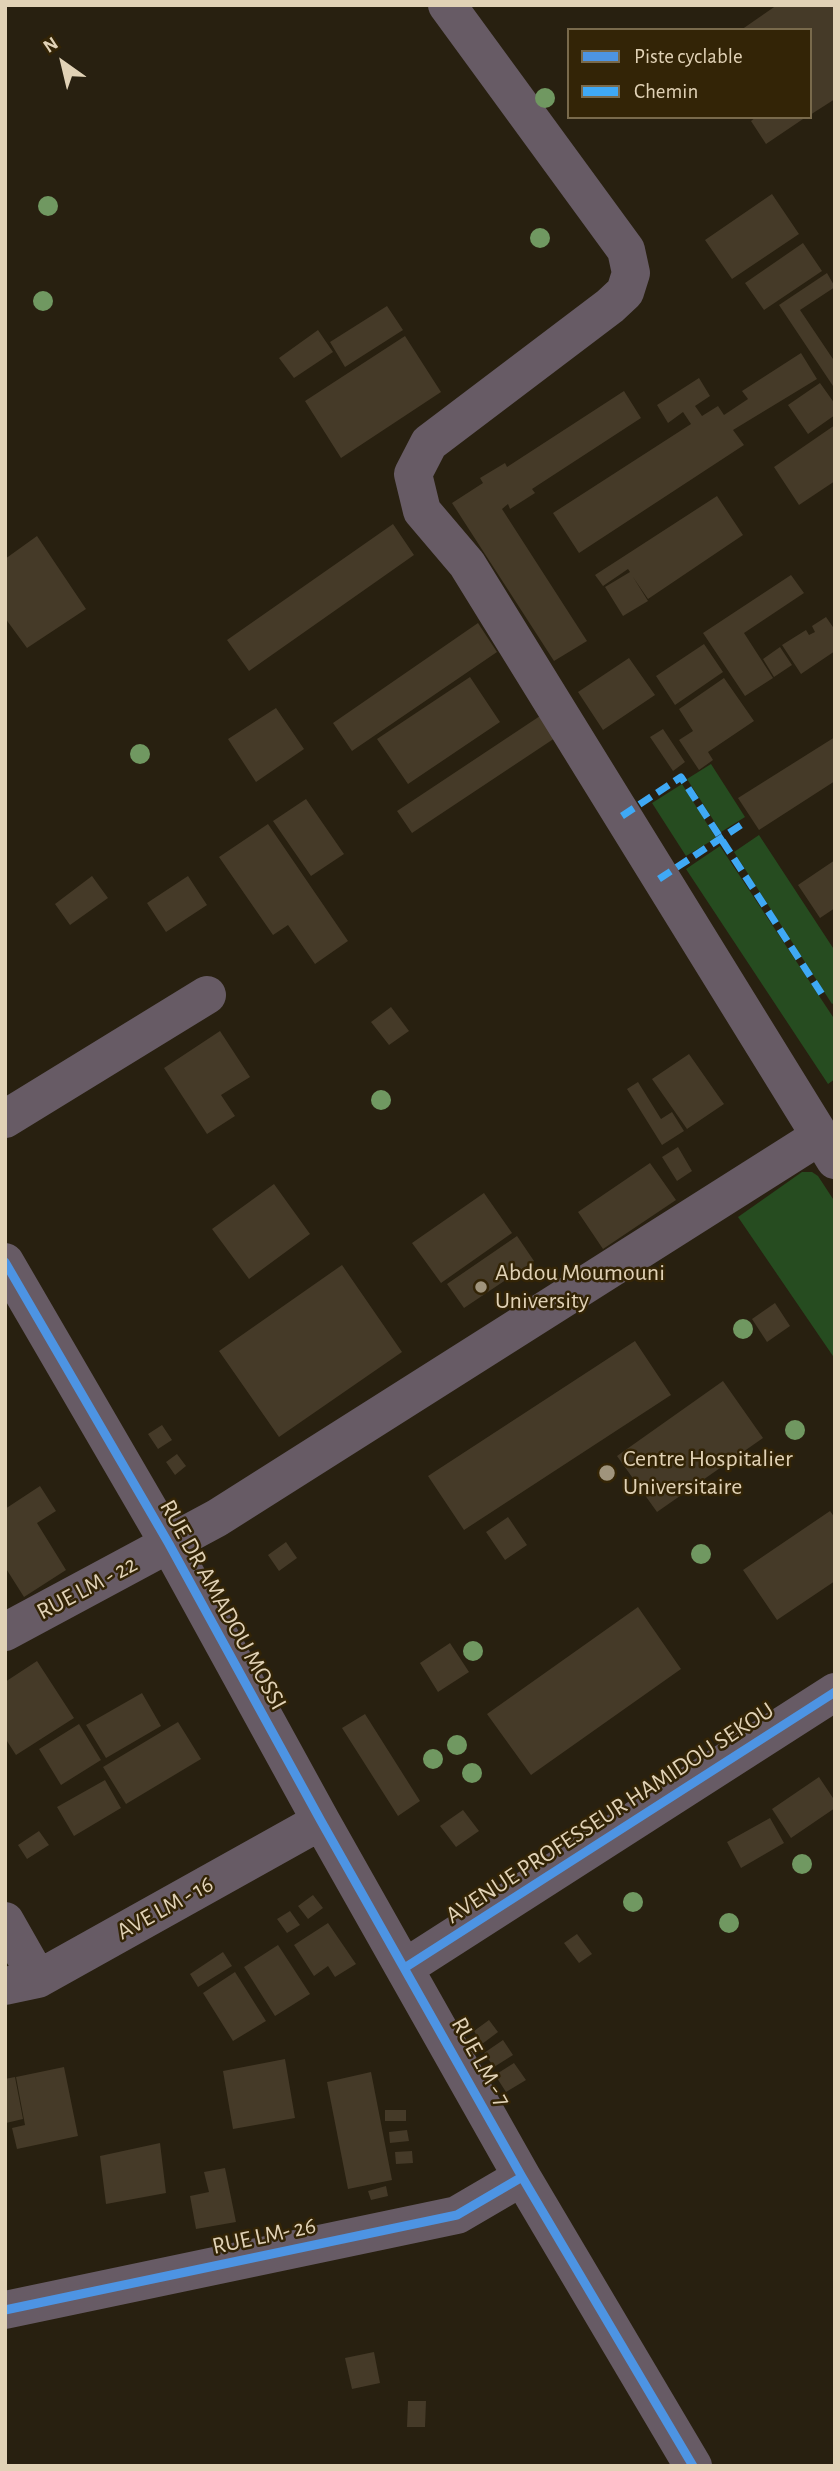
<!DOCTYPE html>
<style>
body{margin:0}
#map{position:relative;width:840px;height:2471px;overflow:hidden;background:#282010;font-family:"Alegreya Sans",sans-serif}
canvas{display:block}
.frame{position:absolute;inset:0;border:7px solid #e1d2b6;pointer-events:none}
.legend{position:absolute;left:567px;top:28px;width:245px;height:91px;box-sizing:border-box;background:#332406;border:2px solid #796a4c;margin:0;padding:9px 12px;list-style:none;font-size:21px;color:#e1d2b6}
.legend li{display:flex;align-items:center;gap:14px;height:35px}
.legend b{width:35px;border:2px solid #796a4c}
.north{position:absolute;left:28px;top:28px;width:70px;height:70px;-webkit-text-stroke:5px #332406;paint-order:stroke;rotate:326deg;font-size:19px;font-weight:700;line-height:28px;text-align:center;color:#e1d2b6}
.north::after{content:'';display:block;margin:auto;width:24px;height:32px;background:#e1d2b6;clip-path:polygon(50% 0,100% 100%,50% 72%,0 100%)}
</style>
<div id="map">
<canvas width="840" height="2471"></canvas>
<div class="frame"></div>
<ul class="legend">
<li><b style="height:9px;background:#4d94e3"></b>Piste cyclable</li>
<li><b style="height:9px;background:#3fa9f5"></b>Chemin</li>
</ul>
<div class="north">N</div>
</div>
<script>
const g = document.querySelector('canvas').getContext('2d');
g.lineJoin = 'round';
function fill(path, color) { g.fillStyle = color; g.fill(path, 'evenodd'); }
const toPath = rows => new Path2D(rows.map(r => 'M' + r).join(''));
function stroke(path, color, width, dash) { g.strokeStyle = color; g.lineWidth = width; g.lineCap = dash ? 'butt' : 'round'; g.setLineDash(dash || []); g.stroke(path); }
function drawText(font, color, halo, rows, align = 'center') {
  g.font = font + ' "Alegreya Sans",sans-serif'; g.lineWidth = 5; g.setLineDash([]); g.textBaseline = 'middle'; g.strokeStyle = halo; g.fillStyle = color; for (const [text, x, y, turn = 0] of rows) {
    g.save(); g.translate(x, y); g.rotate((+turn || 0) * Math.PI / 180); g.textAlign = isNaN(turn) ? turn : align; if (halo) g.strokeText(text, 0, 0); g.fillText(text, 0, 0); g.restore();
  }
}
const green = toPath([
 [711,764,745,817,721,832,687,779],
 [682,784,716,838,686,856,652,803],
 [759,835,835,951,835,1002,832,1004,734,852],
 [720,846,835,1020,835,1079,828,1084,686,869],
 [802,1172,812,1172,818,1176,835,1202,835,1359,738,1217]
]);
const building = toPath([
 [777,5,835,5,835,99,810,115,810,30,741,30],
 [756,117,806,117,766,144,751,121],
 [772,194,799,234,732,279,705,240],
 [803,243,822,271,764,310,745,283],
 [827,273,835,287,800,310,835,362,835,389,779,305],
 [387,306,403,330,345,367,330,342],
 [318,330,333,352,294,378,279,358],
 [405,336,441,392,341,458,305,401],
 [801,353,817,379,733,430,744,445,579,553,553,513,691,424,683,412,668,423,657,405,699,378,710,396,695,406,702,416,718,406,724,415,748,399,742,391],
 [820,383,835,404,835,415,808,434,788,405],
 [624,391,641,418,532,489,535,493,510,509,508,504,502,509,587,641,554,661,452,503,483,483,480,478,505,463,507,467],
 [835,425,835,481,799,505,774,467],
 [717,496,743,535,648,599,633,577,648,601,623,616,605,587,630,572,628,569,603,586,595,575],
 [393,524,414,555,249,671,227,640],
 [37,536,86,609,27,648,5,618,5,559],
 [791,575,804,593,744,633,773,678,745,696,703,633],
 [826,617,835,630,835,651,801,674,782,645,806,630,809,635,815,632,812,626],
 [478,623,497,652,352,751,333,723],
 [704,644,723,672,675,705,656,676],
 [780,647,792,665,774,677,763,659],
 [629,658,655,695,603,730,578,692],
 [470,677,500,722,408,784,377,739],
 [724,678,754,721,708,752,713,760,699,770,679,740,693,731,679,709],
 [276,708,304,749,256,782,228,739],
 [543,714,558,736,412,833,397,811],
 [663,729,685,762,673,771,650,737],
 [835,737,835,781,759,830,738,798],
 [306,799,344,854,311,876,273,821],
 [268,824,348,941,315,964,288,925,273,935,219,857],
 [835,860,835,908,820,918,798,885],
 [92,876,108,898,70,925,55,904],
 [188,876,207,905,166,932,147,903],
 [391,1007,409,1031,389,1045,371,1022],
 [220,1031,250,1077,221,1095,235,1116,207,1134,164,1068],
 [689,1054,724,1104,687,1129,652,1079],
 [638,1082,661,1119,672,1112,684,1131,662,1145,627,1089],
 [678,1147,692,1171,677,1181,662,1157],
 [650,1163,676,1200,603,1249,578,1212],
 [274,1184,310,1234,249,1279,212,1229],
 [484,1193,512,1233,441,1283,412,1243],
 [517,1236,534,1261,464,1308,447,1284],
 [342,1265,402,1352,279,1437,219,1351],
 [775,1303,790,1326,767,1342,752,1319],
 [635,1341,671,1395,464,1530,428,1476],
 [723,1381,763,1438,657,1512,617,1456],
 [162,1425,172,1440,158,1449,148,1434],
 [177,1454,186,1466,175,1475,166,1462],
 [40,1486,56,1511,37,1523,66,1570,24,1597,5,1567,5,1509],
 [830,1511,835,1518,835,1581,777,1620,743,1570],
 [508,1517,527,1545,505,1560,486,1532],
 [286,1542,297,1558,279,1571,268,1555],
 [638,1607,681,1669,531,1775,487,1714],
 [450,1643,469,1672,438,1692,420,1663],
 [37,1661,74,1718,16,1755,5,1738,5,1682],
 [142,1693,161,1726,106,1758,86,1725],
 [365,1714,420,1801,398,1816,342,1728],
 [178,1722,201,1759,126,1804,103,1767],
 [79,1724,101,1760,61,1785,39,1749],
 [819,1777,835,1801,835,1808,791,1838,772,1809],
 [105,1780,121,1808,74,1836,57,1807],
 [463,1810,479,1831,456,1847,440,1826],
 [770,1818,784,1843,741,1868,727,1842],
 [39,1831,49,1845,27,1859,18,1845],
 [313,1895,323,1908,308,1919,298,1906],
 [290,1911,300,1925,287,1933,277,1919],
 [328,1923,356,1964,335,1977,328,1966,314,1976,294,1945],
 [577,1934,592,1954,579,1963,564,1943],
 [278,1945,310,1994,275,2016,244,1967],
 [223,1952,232,1966,198,1987,190,1974],
 [235,1972,266,2021,233,2041,203,1993],
 [489,2020,498,2032,482,2044,474,2031],
 [503,2040,513,2055,494,2067,484,2053],
 [285,2059,295,2118,233,2129,223,2071],
 [514,2063,526,2080,506,2092,495,2075],
 [64,2067,78,2136,17,2149,12,2128,25,2125,16,2077],
 [371,2072,392,2180,348,2189,327,2082],
 [15,2077,23,2119,6,2123,5,2079],
 [385,2110,406,2110,406,2121,385,2121],
 [407,2130,409,2141,390,2143,389,2132],
 [160,2143,166,2193,106,2204,100,2156],
 [412,2151,413,2163,396,2164,395,2152],
 [225,2168,236,2222,196,2229,190,2196,209,2192,204,2172],
 [386,2186,388,2196,371,2200,368,2191],
 [374,2352,380,2383,352,2389,345,2358],
 [408,2401,426,2401,425,2427,407,2427]
]);
const minor = toPath([
 [447,5,626,250,631,273,625,292,610,306,429,443,413,474,422,511,467,564,835,1160],
 [5,1119,207,995],
 [5,1262,169,1544,321,1821,522,2177,693,2466],
 [5,1632,217,1518,820,1136],
 [5,1921,38,1979],
 [406,1967,835,1692],
 [5,1986,38,1979,321,1821],
 [5,2310,457,2215,522,2177]
]);
const quiet = toPath([
 [622,816,681,777,825,999],
 [659,879,744,823]
]);
const cycleway = toPath([
 [5,1262,169,1544,321,1821,522,2177,693,2466],
 [406,1967,835,1692],
 [5,2310,457,2215,522,2177]
]);
const trees = [
 [545,98],
 [48,206],
 [540,238],
 [43,301],
 [140,754],
 [381,1100],
 [743,1329],
 [795,1430],
 [701,1554],
 [473,1651],
 [457,1745],
 [433,1759],
 [472,1773],
 [802,1864],
 [633,1902],
 [729,1923]
];
const markers = [
 [481,1287,7,"#a0947c"],
 [607,1473,9,"#a0947c"]
];
const poiNames = [
 ["Abdou Moumouni",495,1273],
 ["University",495,1301],
 ["Centre Hospitalier",623,1459],
 ["Universitaire",623,1487]
];
const streetNames = [
 ["RUE LM - 22",87,1588,-28],
 ["RUE DR AMADOU MOSSI",223,1605,61],
 ["AVENUE PROFESSEUR HAMIDOU SEKOU",610,1813,-33],
 ["AVE LM - 16",165,1908,-29],
 ["RUE LM - 7",481,2062,61],
 ["RUE LM- 26",264,2236,-12]
];
fill(green, '#264c20');
fill(building, '#453a28');
stroke(minor, '#675b65', 38);
stroke(quiet, '#3fa9f5', 7, [14, 7]);
stroke(cycleway, '#4d94e3', 9);
g.fillStyle = '#709861';
for (const [x, y] of trees) { g.beginPath(); g.arc(x, y, 10, 0, 2 * Math.PI); g.fill(); }
for (const [x, y, r, color] of markers) { const dot = new Path2D(); dot.arc(x, y, r, 0, 2 * Math.PI); g.fillStyle = color; g.fill(dot); stroke(dot, '#332406', 2.5); }
drawText('24px', '#e1d2b6', '#332406', poiNames, 'left');
drawText('24px', '#e1d2b6', '#332406', streetNames);
</script>
